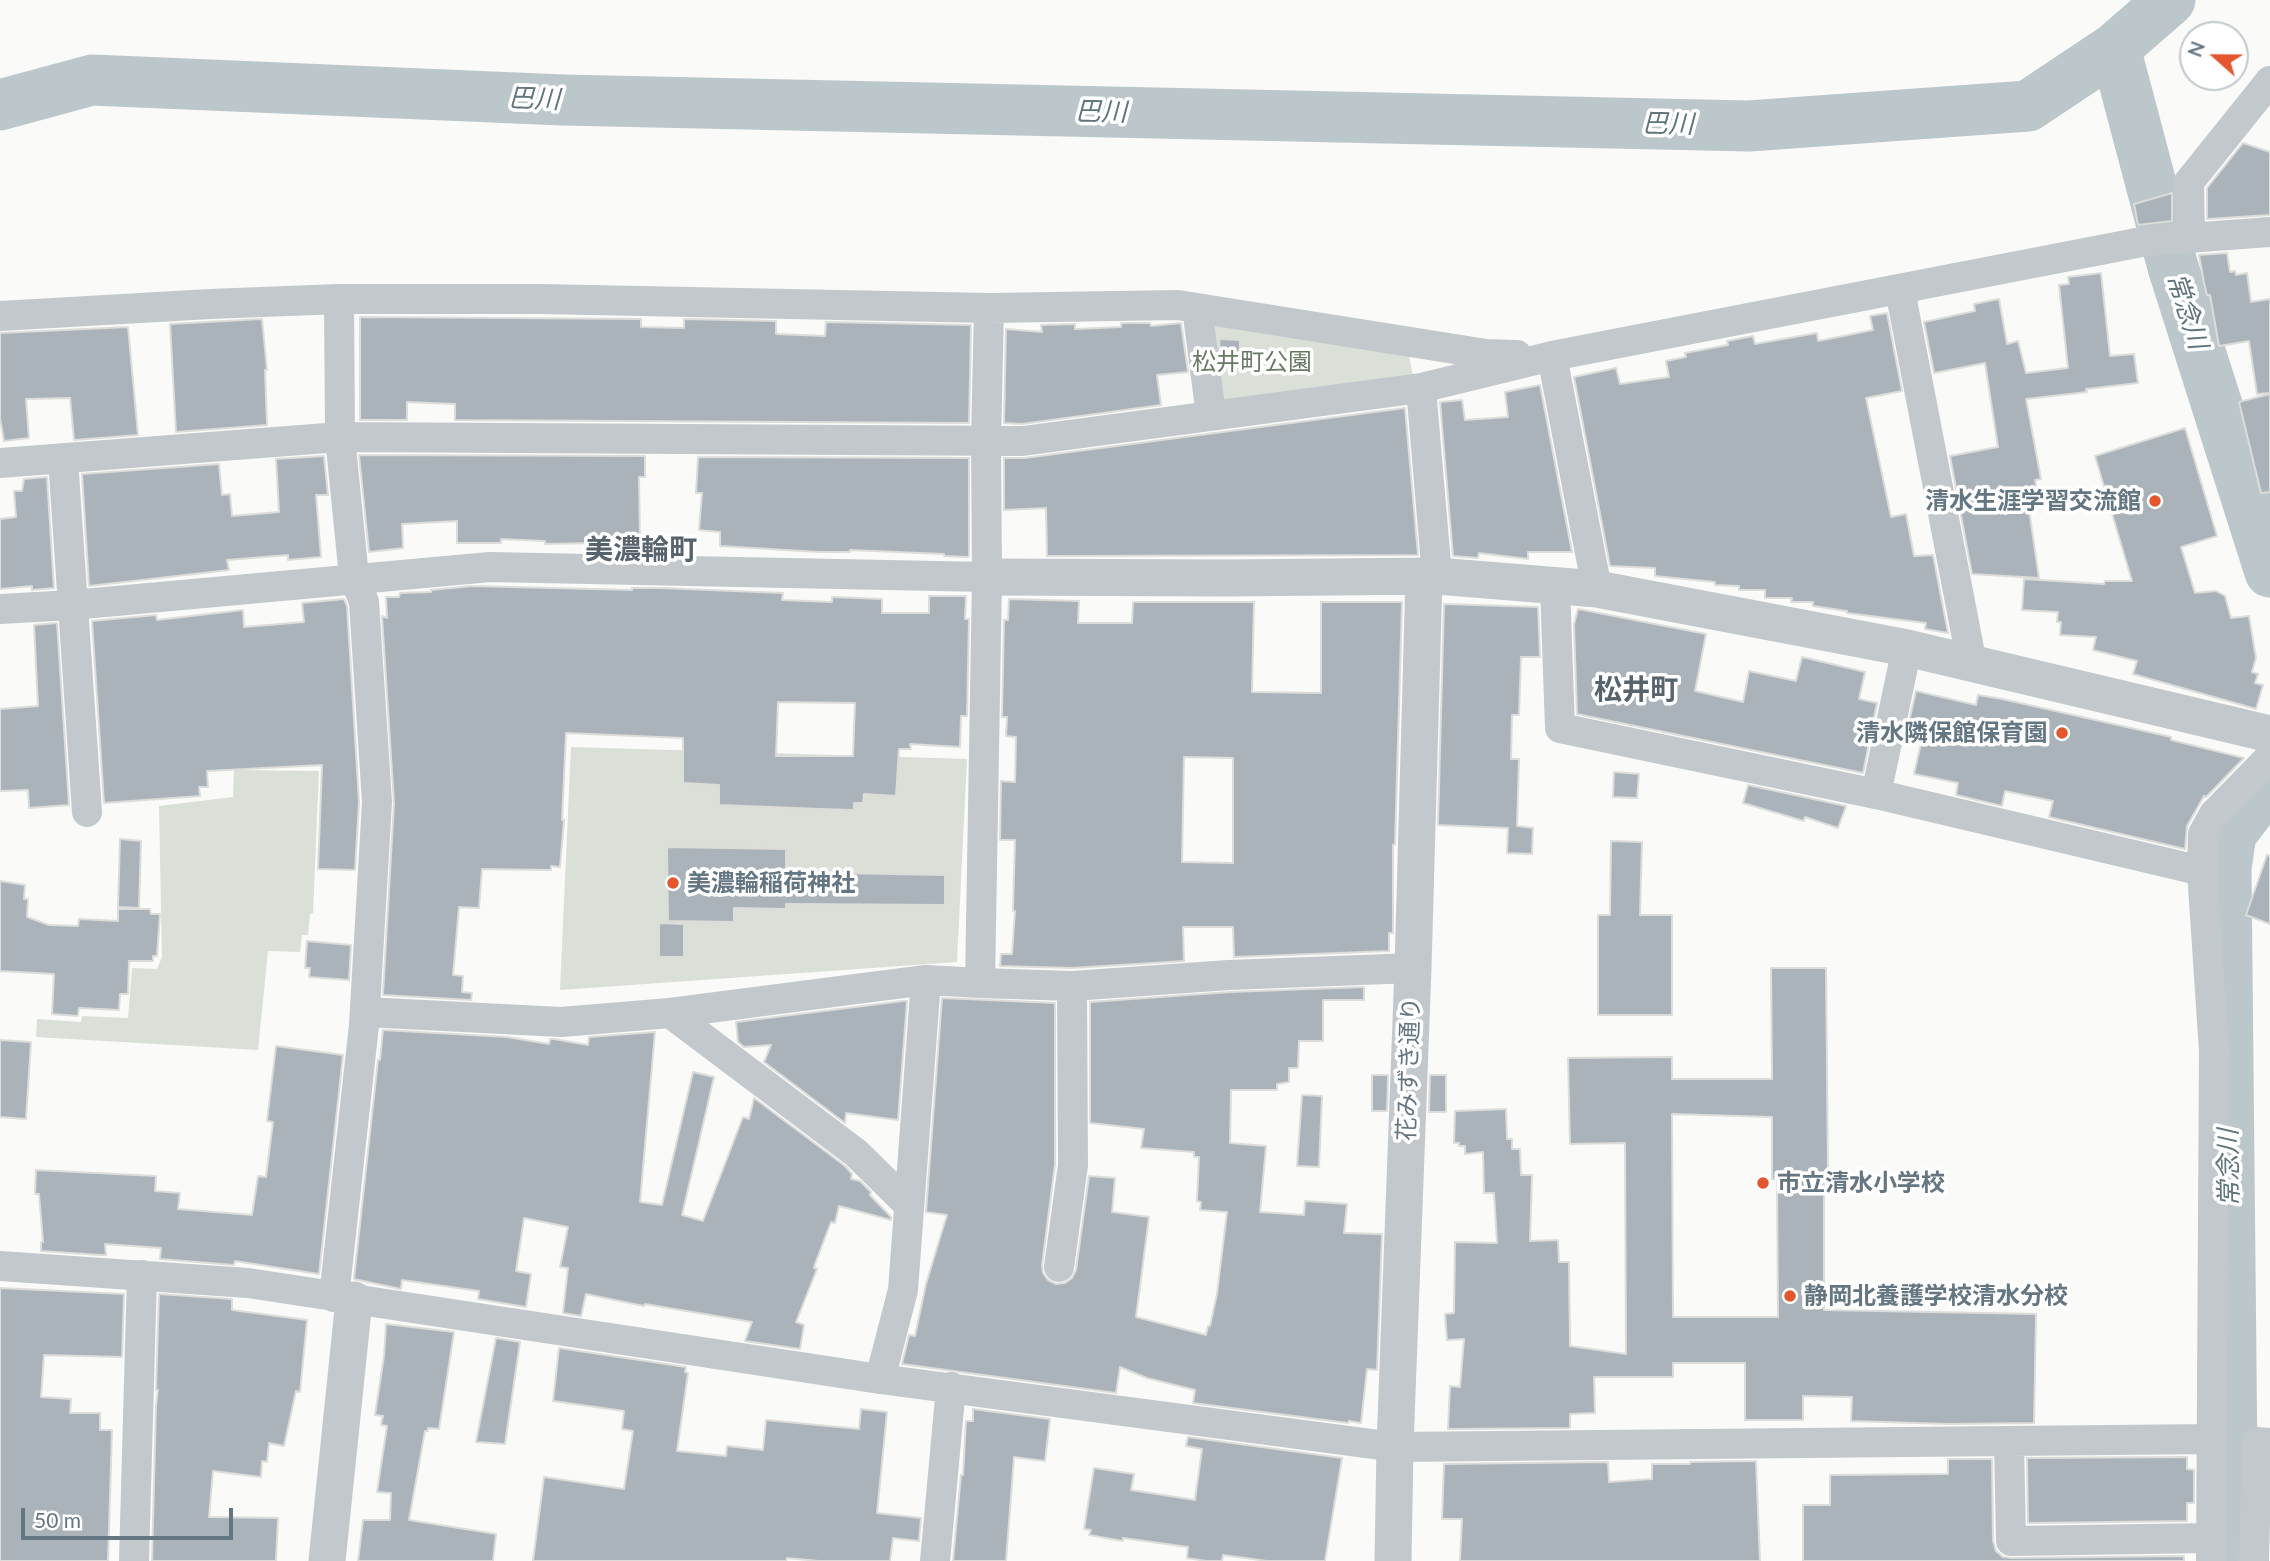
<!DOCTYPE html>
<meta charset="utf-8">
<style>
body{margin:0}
#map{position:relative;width:2270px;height:1561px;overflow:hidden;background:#fafaf8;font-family:Lato,sans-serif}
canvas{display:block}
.north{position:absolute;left:2179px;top:21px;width:70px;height:70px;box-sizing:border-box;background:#fff;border:2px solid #c1c8cd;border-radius:50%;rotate:291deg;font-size:19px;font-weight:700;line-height:28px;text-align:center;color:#657683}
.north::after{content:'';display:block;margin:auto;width:24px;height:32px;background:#e4572e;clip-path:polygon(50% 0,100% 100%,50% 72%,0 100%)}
.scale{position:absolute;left:21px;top:1508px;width:212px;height:32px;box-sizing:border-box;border:4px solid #657683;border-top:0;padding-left:9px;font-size:21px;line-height:24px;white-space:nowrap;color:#657683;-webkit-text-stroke:5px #fff;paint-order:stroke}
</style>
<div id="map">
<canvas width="2270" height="1561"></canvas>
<div class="north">N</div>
<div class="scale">50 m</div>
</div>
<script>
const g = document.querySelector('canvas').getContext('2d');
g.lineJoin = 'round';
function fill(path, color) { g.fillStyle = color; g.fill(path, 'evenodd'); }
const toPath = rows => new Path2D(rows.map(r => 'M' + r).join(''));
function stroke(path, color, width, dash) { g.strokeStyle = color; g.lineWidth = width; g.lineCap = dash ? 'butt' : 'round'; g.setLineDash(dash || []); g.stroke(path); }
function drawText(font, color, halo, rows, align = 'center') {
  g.font = font + ' Lato,"Noto Sans JP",sans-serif'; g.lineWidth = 7; g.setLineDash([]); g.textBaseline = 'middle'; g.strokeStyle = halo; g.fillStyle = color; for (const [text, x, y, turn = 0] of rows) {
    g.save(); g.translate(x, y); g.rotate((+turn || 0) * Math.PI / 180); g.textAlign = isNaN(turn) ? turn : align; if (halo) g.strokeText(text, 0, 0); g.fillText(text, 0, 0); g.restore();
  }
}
const green = toPath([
 [1209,316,1407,346,1414,381,1217,404],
 [571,747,967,759,957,962,560,990],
 [234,770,319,771,313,913,310,914,308,935,302,935,300,952,268,951,258,1050,36,1037,37,1019,81,1022,82,1016,128,1018,132,968,157,969,162,957,159,806,233,797]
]);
const river = toPath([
 [2115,48,2173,267,2270,572],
 [0,105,92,80,563,100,1749,126,2028,106,2115,48,2170,0],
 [2233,1561,2226,868,2231,834,2250,809,2270,789]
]);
const building = toPath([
 [2243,143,2270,152,2270,215,2207,219,2207,188,2243,143],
 [2172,193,2172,221,2138,225,2134,204,2172,193],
 [2227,253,2230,272,2235,271,2236,275,2247,273,2251,302,2270,299,2270,393,2257,394,2249,341,2219,346,2210,295,2207,295,2204,283,2199,255,2227,253],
 [2101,273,2110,356,2134,354,2138,383,2086,389,2087,392,2026,399,2041,479,2035,480,2039,501,2028,503,2039,578,1972,574,1950,456,1998,447,1985,363,1934,373,1924,322,1975,311,1974,304,1999,299,2007,344,2018,341,2026,373,2068,368,2059,285,2069,284,2068,277,2101,273],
 [1887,313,1902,391,1866,398,1891,517,1906,514,1914,556,1933,555,1948,633,1925,629,1926,623,1847,613,1847,611,1813,606,1813,602,1791,602,1792,598,1765,598,1765,590,1739,590,1739,586,1715,585,1715,582,1655,576,1655,568,1610,566,1574,377,1616,368,1620,384,1669,377,1666,361,1686,357,1685,353,1728,345,1727,341,1753,336,1755,344,1817,333,1818,341,1873,330,1870,316,1887,313],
 [360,317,641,319,641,327,684,328,684,319,776,321,776,334,825,336,826,322,971,325,969,423,455,420,455,404,407,402,407,420,360,420,360,317],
 [262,319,267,370,265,370,267,425,176,432,170,324,262,319],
 [1121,323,1150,323,1151,326,1181,323,1188,372,1157,375,1161,405,1022,424,1004,423,1006,329,1042,332,1041,325,1075,324,1075,329,1121,327,1121,323],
 [128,327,138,435,74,440,70,398,26,399,29,438,4,441,0,418,0,333,128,327],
 [1219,339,1240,340,1240,366,1222,368,1219,339],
 [1540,385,1572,552,1528,552,1528,559,1479,553,1478,558,1453,556,1440,402,1462,400,1465,420,1508,417,1505,392,1540,385],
 [2270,394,2270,492,2261,493,2239,402,2270,394],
 [1405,408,1418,555,1047,556,1046,508,1004,510,1004,458,1025,458,1405,408],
 [2185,428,2217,536,2181,547,2195,593,2216,591,2225,596,2231,618,2249,616,2256,658,2252,672,2258,674,2255,683,2263,685,2256,709,2133,674,2137,661,2093,650,2096,637,2060,635,2061,622,2057,622,2058,612,2022,610,2024,579,2104,584,2105,581,2132,581,2095,456,2185,428],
 [359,455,645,456,645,477,639,477,640,542,545,544,545,541,501,539,501,543,457,543,457,521,402,524,403,548,369,552,359,455],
 [324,456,328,495,316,495,321,557,288,560,288,555,227,560,229,570,89,586,82,474,219,464,222,495,230,494,232,516,279,512,276,459,324,456],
 [698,457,969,458,969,555,968,557,944,556,944,554,850,550,850,552,819,552,720,546,720,532,699,530,702,493,696,493,698,457],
 [47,477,54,588,32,590,32,586,0,589,0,519,16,517,14,491,22,491,24,479,47,477],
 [472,586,632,590,632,588,660,588,783,593,782,600,832,602,832,597,882,599,882,613,929,613,929,596,966,596,965,619,969,619,967,716,961,716,960,747,910,744,911,749,899,749,896,796,864,794,863,803,854,803,854,810,820,809,719,805,719,785,683,783,683,738,566,733,562,820,564,820,560,867,551,866,551,870,482,869,479,908,459,907,453,975,463,976,462,992,472,993,471,1000,383,995,394,803,382,616,387,618,386,597,399,597,400,593,431,592,431,590,472,586],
 [778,702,855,703,853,756,776,756,778,702],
 [344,599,347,606,359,802,355,870,318,869,322,765,207,771,208,787,199,787,200,796,104,803,92,621,156,615,157,620,243,610,244,627,304,622,302,603,344,599],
 [1009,599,1079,601,1078,623,1132,623,1133,602,1254,602,1252,692,1321,693,1321,602,1402,602,1395,844,1393,845,1393,933,1389,933,1389,951,1234,957,1233,927,1183,927,1184,961,1072,968,1000,966,1001,954,1012,954,1015,911,1013,911,1015,840,1000,840,1001,781,1015,782,1016,737,1006,736,1007,717,1002,717,1004,620,1008,620,1009,599],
 [1184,757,1233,758,1233,863,1182,862,1184,757],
 [1444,604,1538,607,1540,657,1521,657,1519,715,1512,715,1511,759,1519,759,1517,826,1533,828,1532,854,1507,853,1508,828,1438,825,1444,604],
 [1578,609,1706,634,1695,691,1743,702,1749,671,1796,681,1802,657,1865,672,1859,699,1877,703,1863,773,1577,714,1574,625,1578,609],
 [57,623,69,805,29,808,28,790,0,791,0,709,38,706,34,625,57,623],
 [1916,691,1976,705,1978,695,2002,699,2171,737,2171,740,2244,758,2206,797,2204,796,2187,826,2185,849,2049,817,2053,801,2005,791,2002,806,1956,795,1958,783,1914,774,1922,739,1906,735,1916,691],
 [1614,772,1639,774,1637,798,1613,797,1614,772],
 [1748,785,1846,806,1838,828,1805,817,1804,821,1743,803,1748,785],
 [120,839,141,841,139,908,118,907,120,839],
 [1611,841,1642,842,1640,915,1672,915,1672,1015,1598,1015,1598,915,1610,915,1611,841],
 [667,847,786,849,786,872,945,875,945,905,786,904,786,909,734,908,734,922,668,921,667,847],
 [2267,855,2270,856,2270,924,2246,915,2267,855],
 [0,881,25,885,24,899,28,899,27,917,49,925,78,926,79,919,118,921,118,909,150,909,151,914,160,914,157,956,153,956,153,961,129,961,128,994,120,994,119,1010,79,1008,78,1016,52,1014,54,974,0,971,0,881],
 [659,923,684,924,684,957,659,957,659,923],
 [307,941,351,945,349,980,309,977,310,968,305,968,307,941],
 [1771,968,1826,968,1828,1178,1824,1179,1824,1310,2036,1314,2034,1423,1948,1424,1851,1421,1852,1397,1803,1396,1803,1420,1745,1420,1745,1363,1673,1363,1673,1377,1594,1377,1595,1413,1570,1414,1570,1428,1448,1429,1450,1386,1460,1387,1464,1339,1447,1340,1445,1314,1454,1313,1455,1242,1497,1243,1494,1193,1484,1193,1483,1152,1465,1154,1465,1146,1459,1146,1459,1143,1454,1143,1455,1111,1506,1109,1507,1139,1512,1139,1512,1149,1520,1149,1521,1175,1532,1175,1530,1241,1558,1240,1559,1262,1569,1262,1570,1346,1626,1354,1625,1143,1570,1144,1568,1058,1672,1057,1672,1079,1772,1079,1771,968],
 [1672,1114,1772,1117,1772,1179,1777,1179,1778,1317,1673,1317,1672,1114],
 [1364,987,1364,1000,1323,1000,1323,1041,1299,1041,1298,1068,1289,1068,1289,1082,1277,1084,1277,1090,1231,1090,1230,1143,1266,1146,1260,1212,1304,1215,1305,1201,1347,1204,1344,1233,1382,1234,1377,1370,1367,1369,1361,1423,1349,1421,1348,1423,1193,1403,1195,1390,1147,1378,1120,1367,1116,1393,902,1364,909,1335,915,1336,926,1284,947,1215,926,1212,942,998,1055,1003,1055,1164,1042,1265,1043,1273,1048,1280,1056,1284,1065,1283,1072,1278,1076,1270,1089,1176,1115,1178,1112,1212,1149,1217,1136,1317,1206,1335,1208,1326,1210,1326,1217,1294,1227,1212,1200,1210,1201,1202,1197,1201,1199,1157,1194,1157,1194,1152,1141,1148,1144,1129,1090,1123,1090,1002,1230,992,1364,987],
 [903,1001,907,1001,898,1120,846,1113,845,1123,764,1062,771,1045,744,1047,738,1042,736,1022,903,1001],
 [383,1030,507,1037,549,1044,550,1039,554,1039,588,1045,589,1037,655,1032,640,1202,662,1205,693,1072,714,1077,682,1215,703,1221,743,1117,749,1119,754,1098,845,1166,852,1174,851,1179,860,1181,871,1192,870,1195,891,1217,891,1220,839,1206,835,1223,831,1222,815,1264,814,1268,817,1269,796,1322,804,1325,800,1349,745,1341,752,1322,645,1304,644,1306,586,1294,581,1316,563,1313,568,1268,560,1267,568,1227,524,1218,516,1271,531,1274,526,1307,478,1299,479,1291,402,1280,401,1289,354,1279,378,1060,380,1060,383,1030],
 [0,1040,31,1042,26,1119,0,1117,0,1040],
 [276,1046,343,1055,319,1274,235,1261,234,1265,160,1259,161,1248,105,1244,106,1255,101,1255,41,1251,41,1242,43,1242,39,1194,35,1194,36,1170,156,1176,155,1191,180,1193,178,1209,252,1215,258,1176,266,1177,273,1122,267,1121,276,1046],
 [1372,1075,1388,1075,1387,1111,1372,1111,1372,1075],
 [1430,1075,1446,1075,1446,1112,1429,1112,1430,1075],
 [1302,1095,1322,1096,1319,1167,1297,1166,1302,1095],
 [0,1288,124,1294,122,1357,44,1355,41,1397,71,1399,70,1413,100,1413,100,1430,112,1430,108,1561,0,1561,0,1288],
 [159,1294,232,1299,232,1310,307,1320,300,1392,296,1391,284,1446,269,1443,267,1462,262,1461,261,1477,213,1471,209,1517,278,1518,276,1561,152,1561,156,1406,158,1390,156,1390,159,1294],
 [386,1324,454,1332,439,1429,428,1428,428,1431,425,1431,409,1520,496,1534,493,1561,358,1561,363,1520,390,1520,391,1493,377,1492,387,1426,381,1425,383,1416,375,1415,384,1356,386,1324],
 [496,1338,520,1342,505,1444,476,1442,496,1338],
 [559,1348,686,1367,685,1372,688,1373,677,1451,726,1456,727,1446,763,1450,766,1420,859,1429,861,1409,887,1412,877,1513,921,1518,919,1541,893,1538,890,1561,819,1561,787,1558,786,1561,533,1561,544,1477,624,1489,633,1431,622,1429,624,1411,553,1401,559,1348],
 [973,1409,1050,1419,1045,1461,1014,1457,1006,1561,953,1561,961,1475,963,1475,966,1421,973,1421,973,1409],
 [1188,1437,1342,1458,1325,1561,1267,1561,1223,1555,1222,1561,1206,1561,1187,1558,1188,1547,1123,1538,1123,1541,1089,1535,1091,1530,1084,1529,1094,1468,1134,1474,1131,1490,1195,1500,1202,1449,1186,1446,1188,1437],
 [2187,1457,2187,1469,2194,1470,2194,1503,2187,1503,2187,1521,2028,1523,2027,1458,2187,1457],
 [1948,1459,1992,1459,1993,1541,1996,1551,2003,1557,2011,1558,2184,1556,2184,1561,1803,1561,1803,1505,1830,1505,1830,1475,1948,1474,1948,1459],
 [1756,1461,1760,1561,1460,1561,1462,1519,1442,1519,1444,1464,1608,1462,1609,1482,1652,1479,1652,1464,1690,1464,1690,1462,1756,1461]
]);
const minor = toPath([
 [2190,237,2189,182,2270,81],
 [1900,290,1972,664],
 [1197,308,1211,415],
 [0,316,210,304,339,299,540,299,989,308,1178,305,1486,354,1517,355],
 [1552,356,1597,589],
 [1421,388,1437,576],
 [63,459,87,812],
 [0,463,340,437,1023,441,1421,388,1552,356,2147,241,2270,232],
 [1555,586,1560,728,1876,794,2202,871],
 [0,609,72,605,490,567,987,577],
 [1876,794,1907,648],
 [980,983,1072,986,1229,975,1413,968],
 [365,1012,561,1022,670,1013,926,980],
 [670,1013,856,1153,909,1205],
 [0,1266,248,1283,880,1379,1395,1447,2212,1439],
 [1059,1267,1073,1165,1072,986],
 [334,1297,364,1025,377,802,364,602,354,577,340,437,339,299],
 [880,1379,903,1290,926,980,980,983,987,577,986,441,989,308],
 [2009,1441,2011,1541,2211,1538],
 [134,1561,142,1275],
 [935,1561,951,1387],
 [2211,1561,2214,1051,2202,871,2203,834,2214,814,2267,760,2270,755],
 [2254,1561,2257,1442,2270,1443]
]);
const tertiary = toPath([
 [987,577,1226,578,1437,576,1597,589,1907,648,2270,734],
 [327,1561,354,1300],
 [1393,1561,1395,1447,1413,968,1424,577]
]);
const markers = [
 [2155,501,7,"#e4572e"],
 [2062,733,7,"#e4572e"],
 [673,883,7,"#e4572e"],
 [1763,1183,7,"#e4572e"],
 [1790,1296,7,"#e4572e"]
];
const parkNames = [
 ["松井町公園",1252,362]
];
const poiNames = [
 ["清水生涯学習交流館",2141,501,"right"],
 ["清水隣保館保育園",2048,733,"right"],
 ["美濃輪稲荷神社",687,883],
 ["市立清水小学校",1777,1183],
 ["静岡北養護学校清水分校",1804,1296]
];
const streetNames = [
 ["花みずき通り",1409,1069,-88]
];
const waterNames = [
 ["巴川",534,99,2],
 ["巴川",1101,112,1],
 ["巴川",1668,124,1],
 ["常念川",2187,311,72],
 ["常念川",2229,1168,-91]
];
const quarterNames = [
 ["美濃輪町",641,550],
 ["松井町",1636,690]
];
fill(green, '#dadfd7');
stroke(river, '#bbc7cb', 51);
fill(building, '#aab3b9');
stroke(building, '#dcdcda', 2);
stroke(minor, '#c3c8cc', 30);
stroke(tertiary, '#c3c8cc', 37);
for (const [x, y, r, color] of markers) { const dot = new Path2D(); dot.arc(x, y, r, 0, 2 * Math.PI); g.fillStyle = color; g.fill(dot); stroke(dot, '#fff', 2.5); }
drawText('24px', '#687a64', '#fff', parkNames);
drawText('bold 24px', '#657683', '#fff', poiNames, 'left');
drawText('24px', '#657683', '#fff', streetNames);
drawText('italic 26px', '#60757c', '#fff', waterNames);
drawText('bold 28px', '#57646e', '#fff', quarterNames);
</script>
